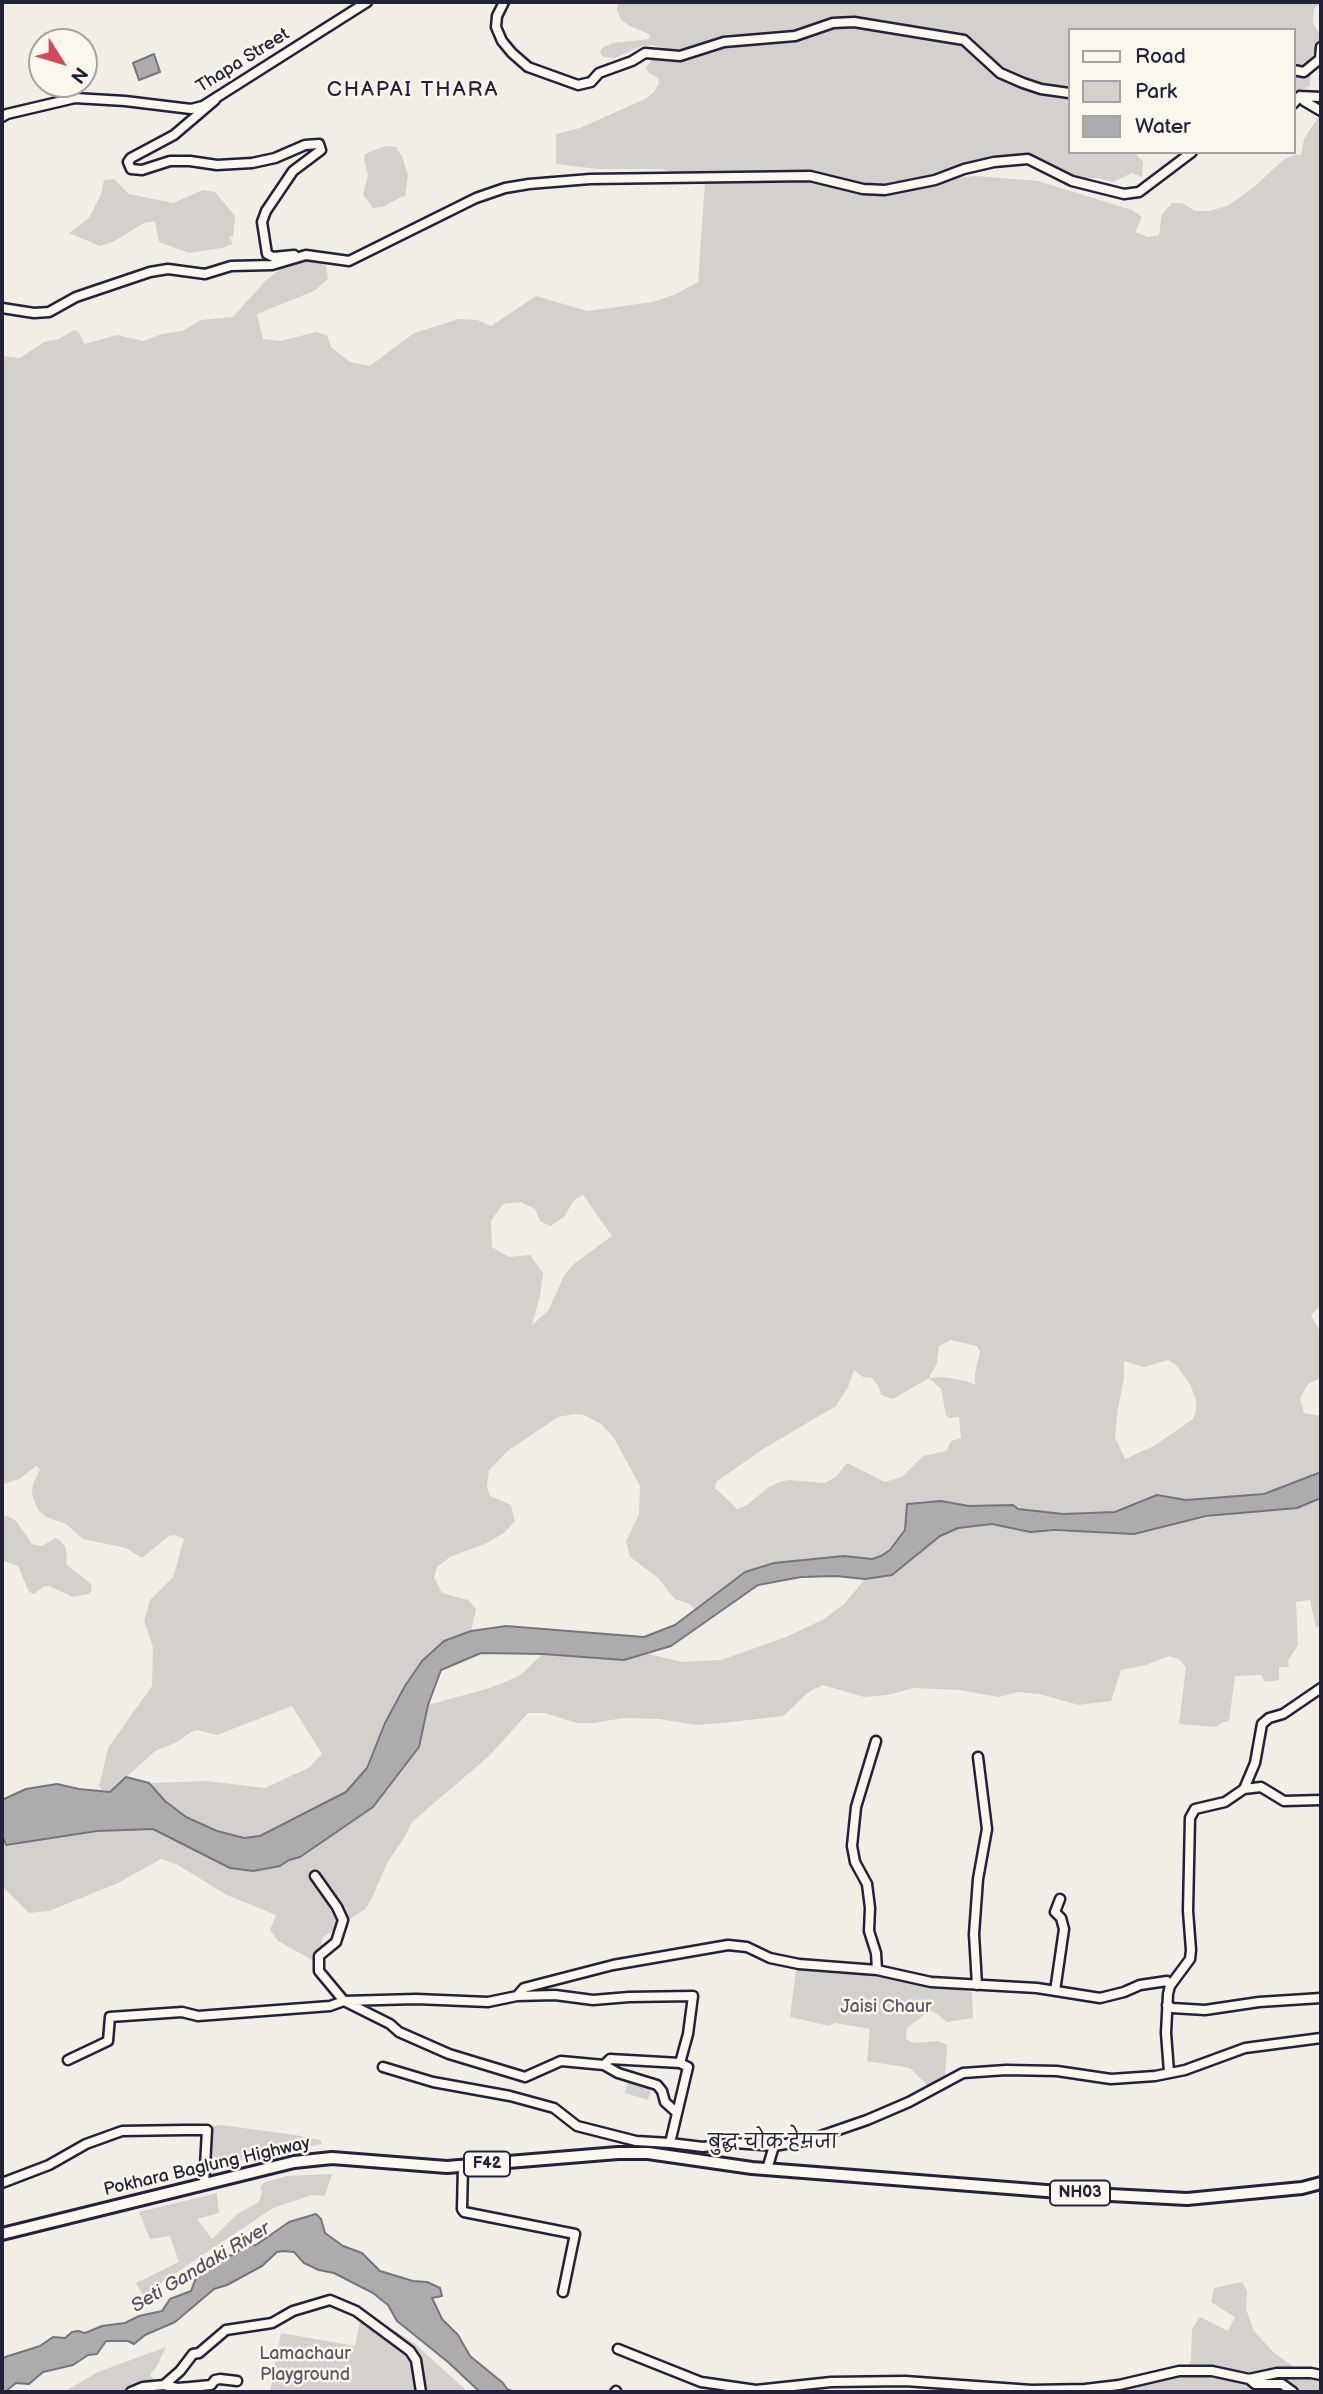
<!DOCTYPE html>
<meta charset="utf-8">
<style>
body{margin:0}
#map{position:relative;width:1323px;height:2394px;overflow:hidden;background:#f2eee5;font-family:"Balsamiq Sans",sans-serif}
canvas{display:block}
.frame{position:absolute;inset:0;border:4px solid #22223b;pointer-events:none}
.legend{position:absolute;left:1068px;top:28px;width:228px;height:126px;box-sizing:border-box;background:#fbf7ec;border:2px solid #a4a2a5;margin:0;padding:9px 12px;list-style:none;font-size:21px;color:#22223b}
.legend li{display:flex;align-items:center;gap:14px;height:35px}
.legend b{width:35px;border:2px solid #a4a2a5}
.north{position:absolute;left:28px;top:28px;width:70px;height:70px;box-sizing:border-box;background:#fbf7ec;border:2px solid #a4a2a5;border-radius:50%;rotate:127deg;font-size:19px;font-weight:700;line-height:28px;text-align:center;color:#22223b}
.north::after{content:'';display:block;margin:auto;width:24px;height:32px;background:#d1495b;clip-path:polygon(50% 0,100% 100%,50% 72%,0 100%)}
</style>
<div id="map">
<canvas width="1323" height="2394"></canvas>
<div class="frame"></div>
<ul class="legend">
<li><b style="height:9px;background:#fbf7ec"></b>Road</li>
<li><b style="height:19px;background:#d4d1cc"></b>Park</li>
<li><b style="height:19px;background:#aeabad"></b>Water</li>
</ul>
<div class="north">N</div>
</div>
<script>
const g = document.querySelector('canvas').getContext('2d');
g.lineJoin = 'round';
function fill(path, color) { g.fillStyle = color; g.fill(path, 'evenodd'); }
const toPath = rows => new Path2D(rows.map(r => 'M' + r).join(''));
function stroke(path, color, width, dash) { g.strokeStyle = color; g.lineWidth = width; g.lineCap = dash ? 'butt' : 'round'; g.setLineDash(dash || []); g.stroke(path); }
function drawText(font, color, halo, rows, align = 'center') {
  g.font = font + ' "Balsamiq Sans","Playpen Sans Deva",sans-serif'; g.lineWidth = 5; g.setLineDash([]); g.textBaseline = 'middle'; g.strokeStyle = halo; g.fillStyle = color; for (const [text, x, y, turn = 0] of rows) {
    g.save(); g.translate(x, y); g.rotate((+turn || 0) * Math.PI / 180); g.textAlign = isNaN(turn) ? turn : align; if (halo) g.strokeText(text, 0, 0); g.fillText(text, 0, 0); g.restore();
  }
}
const green = toPath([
 [618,2,1321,2,1314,9,1313,23,1321,36,1310,60,1310,86,1300,91,1293,90,1293,30,1069,30,1069,152,1134,152,1143,162,1142,177,1132,173,1113,182,1097,178,1075,178,1028,157,1009,156,986,160,923,180,925,187,954,178,975,176,1038,181,1132,210,1142,217,1135,232,1148,237,1159,235,1162,214,1172,203,1182,203,1195,211,1210,211,1229,205,1254,187,1283,160,1294,155,1301,155,1304,139,1319,116,1321,120,1321,1305,1311,1315,1321,1334,1321,1378,1308,1384,1300,1398,1304,1413,1321,1416,1321,1472,1264,1494,1186,1500,1157,1495,1115,1512,1063,1514,1018,1509,1013,1505,969,1506,954,1502,923,1501,908,1504,905,1530,890,1550,881,1556,872,1559,844,1556,774,1563,745,1572,694,1609,690,1604,675,1599,657,1577,630,1557,626,1541,639,1514,640,1486,614,1438,601,1424,584,1415,575,1414,558,1417,509,1450,489,1470,487,1487,490,1496,511,1505,515,1521,505,1532,487,1543,450,1557,437,1567,434,1577,442,1593,468,1600,476,1609,471,1631,444,1641,422,1661,405,1686,385,1723,367,1768,346,1792,260,1836,244,1838,217,1831,186,1817,165,1801,149,1783,207,1781,265,1788,310,1767,322,1754,292,1706,217,1735,197,1730,191,1732,177,1742,155,1751,110,1792,102,1790,99,1786,108,1748,152,1686,153,1647,144,1621,150,1600,173,1577,184,1539,174,1535,169,1536,142,1558,126,1548,83,1539,66,1524,46,1517,38,1510,32,1495,33,1484,40,1469,36,1466,19,1479,4,1484,2,1498,2,356,20,358,44,342,59,339,74,330,79,332,84,344,117,335,143,341,162,334,182,331,201,320,233,317,265,281,283,267,308,259,326,265,328,279,314,291,257,314,263,339,281,341,316,332,327,335,331,347,350,362,370,366,414,333,459,319,477,320,491,326,536,296,587,311,653,302,676,294,698,282,705,182,661,169,598,169,556,164,556,134,580,128,645,99,654,92,659,83,658,78,649,73,646,68,652,59,671,52,664,48,653,45,642,46,615,58,604,57,600,53,602,48,612,43,650,39,649,34,630,26,621,20,617,10],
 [583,1195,612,1236,575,1263,565,1274,548,1311,532,1325,540,1296,543,1273,530,1255,509,1257,492,1247,491,1221,503,1204,521,1202,535,1209,540,1221,550,1226,564,1217,574,1200],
 [951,1340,977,1346,980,1352,975,1373,975,1385,966,1381,943,1377,929,1378,937,1363,939,1346],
 [1168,1360,1176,1365,1190,1384,1196,1400,1196,1411,1193,1419,1154,1446,1125,1459,1115,1437,1118,1408,1124,1378,1124,1361,1144,1367],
 [854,1370,863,1377,872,1378,879,1387,881,1395,893,1399,929,1378,941,1389,946,1415,949,1418,959,1417,961,1438,951,1441,947,1451,923,1456,902,1477,885,1482,847,1463,836,1477,825,1483,789,1480,780,1482,769,1487,747,1505,737,1509,715,1488,716,1482,763,1449,836,1406,848,1387],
 [385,146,396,147,402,156,408,175,405,197,403,196,383,207,373,208,363,195,368,175,364,159,365,154],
 [114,179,129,194,173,203,203,190,215,192,235,216,233,237,229,236,233,244,222,248,189,253,159,242,155,221,144,223,113,242,100,246,69,233,89,218,101,194,104,180],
 [1321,1498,1321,1627,1316,1627,1310,1600,1296,1602,1298,1645,1288,1660,1289,1667,1279,1667,1279,1680,1265,1682,1261,1675,1235,1676,1229,1721,1223,1722,1217,1727,1179,1724,1186,1667,1179,1659,1169,1656,1146,1665,1121,1670,1111,1701,1079,1705,1039,1694,1018,1692,999,1697,959,1690,914,1688,887,1695,864,1697,823,1685,810,1691,783,1716,723,1723,696,1725,659,1719,623,1718,594,1723,577,1723,544,1713,528,1713,489,1756,412,1822,404,1838,387,1863,371,1900,365,1909,322,1938,322,1948,314,1961,278,1941,270,1930,276,1915,227,1895,176,1864,161,1859,118,1883,49,1911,29,1913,2,1886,2,1845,97,1831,153,1829,230,1868,280,1866,289,1860,301,1857,326,1839,419,1747,428,1705,490,1688,519,1676,543,1654,624,1660,649,1654,682,1662,721,1660,786,1637,824,1619,844,1604,865,1579,892,1575,940,1536,958,1528,992,1524,1030,1532,1089,1532,1170,1524,1242,1512,1297,1508],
 [2,1515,12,1518,16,1521,32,1544,42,1546,55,1538,60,1540,66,1548,67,1565,91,1584,92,1590,89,1594,73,1597,49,1586,43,1587,34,1594,29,1592,18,1566,2,1560],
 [796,1968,821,1968,972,1992,973,2018,947,2022,933,2011,925,2014,907,2028,906,2039,914,2043,938,2041,947,2045,945,2077,929,2087,910,2068,867,2061,870,2029,835,2023,829,2026,790,2017],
 [628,2080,652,2087,648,2100,625,2093],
 [221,2125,295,2135,320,2140,322,2144,209,2166,209,2127],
 [332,2174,325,2196,312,2195,273,2208,143,2295,136,2283,179,2262,170,2236,150,2239,139,2212,217,2193,219,2213,197,2219,212,2239,237,2214,259,2202,262,2192,260,2186,265,2182,287,2176],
 [1242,2282,1247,2291,1246,2309,1254,2331,1273,2352,1298,2370,1321,2372,1321,2392,1120,2392,1138,2385,1186,2371,1191,2360,1192,2329,1200,2317,1228,2331,1235,2317,1211,2302,1214,2288],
 [366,2312,414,2343,468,2392,424,2392,417,2355],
 [361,2317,376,2331,402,2347,414,2362,418,2392,270,2392,281,2333,355,2346],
 [166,2347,157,2366,150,2375,158,2384,142,2384,126,2392,64,2392,98,2372]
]);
const water = toPath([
 [154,54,160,72,139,80,133,63,154,54],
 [1321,1472,1321,1498,1297,1508,1206,1516,1134,1534,1055,1530,1030,1532,992,1524,958,1528,940,1536,892,1575,865,1579,836,1576,801,1577,758,1585,671,1646,624,1660,543,1654,481,1653,441,1670,428,1705,419,1747,373,1807,300,1857,289,1860,280,1866,253,1871,230,1868,153,1829,97,1831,6,1845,2,1835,2,1800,26,1789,57,1784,79,1789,110,1792,126,1777,149,1783,165,1801,186,1817,217,1831,244,1838,260,1836,346,1792,367,1768,385,1723,405,1686,422,1661,444,1641,471,1631,506,1626,644,1637,675,1625,745,1572,774,1563,844,1556,872,1559,881,1556,890,1550,905,1530,907,1504,941,1501,969,1506,1013,1505,1018,1509,1063,1514,1115,1512,1157,1495,1186,1500,1264,1494,1321,1472],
 [316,2214,321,2219,325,2233,343,2246,362,2253,380,2271,413,2281,427,2282,440,2288,442,2296,432,2298,442,2319,458,2335,470,2356,503,2383,507,2389,514,2392,480,2392,448,2362,397,2321,388,2305,373,2293,334,2273,319,2270,304,2263,294,2252,283,2251,277,2252,262,2266,227,2285,214,2289,175,2322,145,2335,134,2344,128,2341,106,2341,97,2354,88,2355,73,2365,43,2372,29,2384,16,2383,5,2392,2,2392,2,2358,40,2346,53,2337,65,2338,72,2332,78,2331,85,2333,102,2326,125,2323,139,2316,162,2311,170,2299,191,2291,199,2270,211,2257,236,2255,241,2246,256,2245,289,2222,316,2214]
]);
const minor = toPath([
 [504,2,497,16,496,27,502,41,512,53,528,67,578,85,591,82,599,73,632,61,645,53,680,56,724,42,795,36,833,23,854,22,964,40,1000,73,1023,83,1041,89,1069,93],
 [1320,58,1321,47],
 [1293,70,1304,72,1321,58],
 [1300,96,1304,101,1321,111],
 [215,100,174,135,131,158,128,162,131,169,142,170,170,161,190,161,217,165,252,163,275,158,305,145,319,144,321,150,293,171,266,211,262,222,267,254,273,257,294,255],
 [1293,104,1300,96,1321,97],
 [2,117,7,114,75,98,125,101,191,109,203,106,367,2],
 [2,308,34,313,49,312,76,297,150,272,168,269,205,274,231,266,272,265,306,255,349,261,476,198,505,188,529,184,590,179,810,176,863,189,885,190,935,180,964,169,994,162,1028,159,1072,181,1124,194,1139,192,1192,152],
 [876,1741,856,1807,852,1846,855,1862,867,1884,870,1908,869,1931,876,1953,877,1970],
 [1244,1789,1261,1787,1284,1801,1321,1800],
 [315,1876,337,1907,343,1920,336,1942,319,1956,319,1971,344,2001,390,2024,399,2032,449,2054,525,2077,561,2061,604,2065,610,2059,680,2063,688,2067,670,2143,703,2147,735,2143,774,2146,809,2140,867,2120,909,2102,963,2073,1006,2070,1057,2071,1111,2079,1155,2076,1185,2070,1245,2048,1321,2038],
 [977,1985,974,1934,978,1879,987,1829,978,1757],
 [1055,1991,1064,1929,1061,1918,1055,1912,1060,1899],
 [517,1996,555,1995,593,2000,629,1997,693,1996,688,2034,680,2063],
 [1167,2005,1172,2008,1205,2010,1259,2002,1321,1998],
 [68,2060,108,2041,110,2017,182,2012,198,2016,330,2006,344,2001,416,1999,488,2002,517,1996,524,1988,613,1965,728,1945,747,1947,770,1958,799,1964,877,1970,931,1982,1037,1988,1100,1998,1124,1992,1140,1985,1167,1981,1170,1986],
 [604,2065,618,2073,657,2085,662,2091,665,2102,676,2112],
 [383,2067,433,2082,510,2096,554,2108,577,2126,636,2141,670,2143],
 [1169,2072,1166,2033,1168,1994,1170,1986,1190,1959,1191,1950,1188,1911,1190,1818,1195,1809,1225,1802,1244,1789,1255,1763,1262,1724,1269,1718,1283,1714,1321,1688],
 [463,2166,462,2209,464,2212,575,2234,563,2292],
 [767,2169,774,2146],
 [2,2183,49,2165,86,2144,122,2131,185,2130,207,2130,204,2184],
 [618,2349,701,2382,756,2390,831,2382,905,2381,1032,2390,1085,2389,1119,2385,1179,2371,1212,2371,1249,2379,1277,2373,1311,2373,1321,2375],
 [1249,2379,1255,2384,1282,2384,1293,2392],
 [164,2385,177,2388,190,2387,197,2392],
 [190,2387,211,2385,215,2380,220,2379,237,2381],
 [131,2392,143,2387,164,2385,180,2371,193,2354,199,2353,226,2330,272,2323,293,2311,330,2300,356,2311,410,2351,416,2360,421,2392],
 [615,2392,616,2391]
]);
const highway = toPath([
 [2,2234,294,2162,332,2158,447,2167,618,2153,648,2153,752,2168,1072,2193,1187,2199,1302,2188,1321,2183]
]);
const shields = [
 [487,2164,46],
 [1080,2193,60]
];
const shieldNames = [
 ["F42",487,2164],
 ["NH03",1080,2193]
];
const streetNames = [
 ["Thapa Street",243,61,-32],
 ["Pokhara Baglung Highway",207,2167,-13]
];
const parkNames = [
 ["Jaisi Chaur",886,2007],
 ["Lamachaur",305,2354],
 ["Playground",305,2375]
];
const neighbourhoodNames = [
 ["बुद्ध चोक हेमजा",773,2143]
];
const waterNames = [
 ["Seti Gandaki River",201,2268,-31]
];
const quarterNames = [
 ["CHAPAI THARA",413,91]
];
fill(green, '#d4d1cc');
fill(water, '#aeabad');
stroke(water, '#76747f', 2);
stroke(minor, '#22223b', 13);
stroke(highway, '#22223b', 16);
stroke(minor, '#fbf7ec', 8);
stroke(highway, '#fbf7ec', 10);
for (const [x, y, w] of shields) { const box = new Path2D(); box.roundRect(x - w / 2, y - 12.5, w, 25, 5); g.fillStyle = '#fbf7ec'; g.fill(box); stroke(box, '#22223b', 2); }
drawText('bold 16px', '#22223b', null, shieldNames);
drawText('18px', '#22223b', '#fbf7ec', streetNames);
drawText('18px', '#575766', '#fbf7ec', parkNames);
drawText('19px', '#22223b', '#fbf7ec', neighbourhoodNames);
drawText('italic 19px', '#535263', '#fbf7ec', waterNames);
g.letterSpacing = '2px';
drawText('21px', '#22223b', '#fbf7ec', quarterNames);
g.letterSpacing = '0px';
</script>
